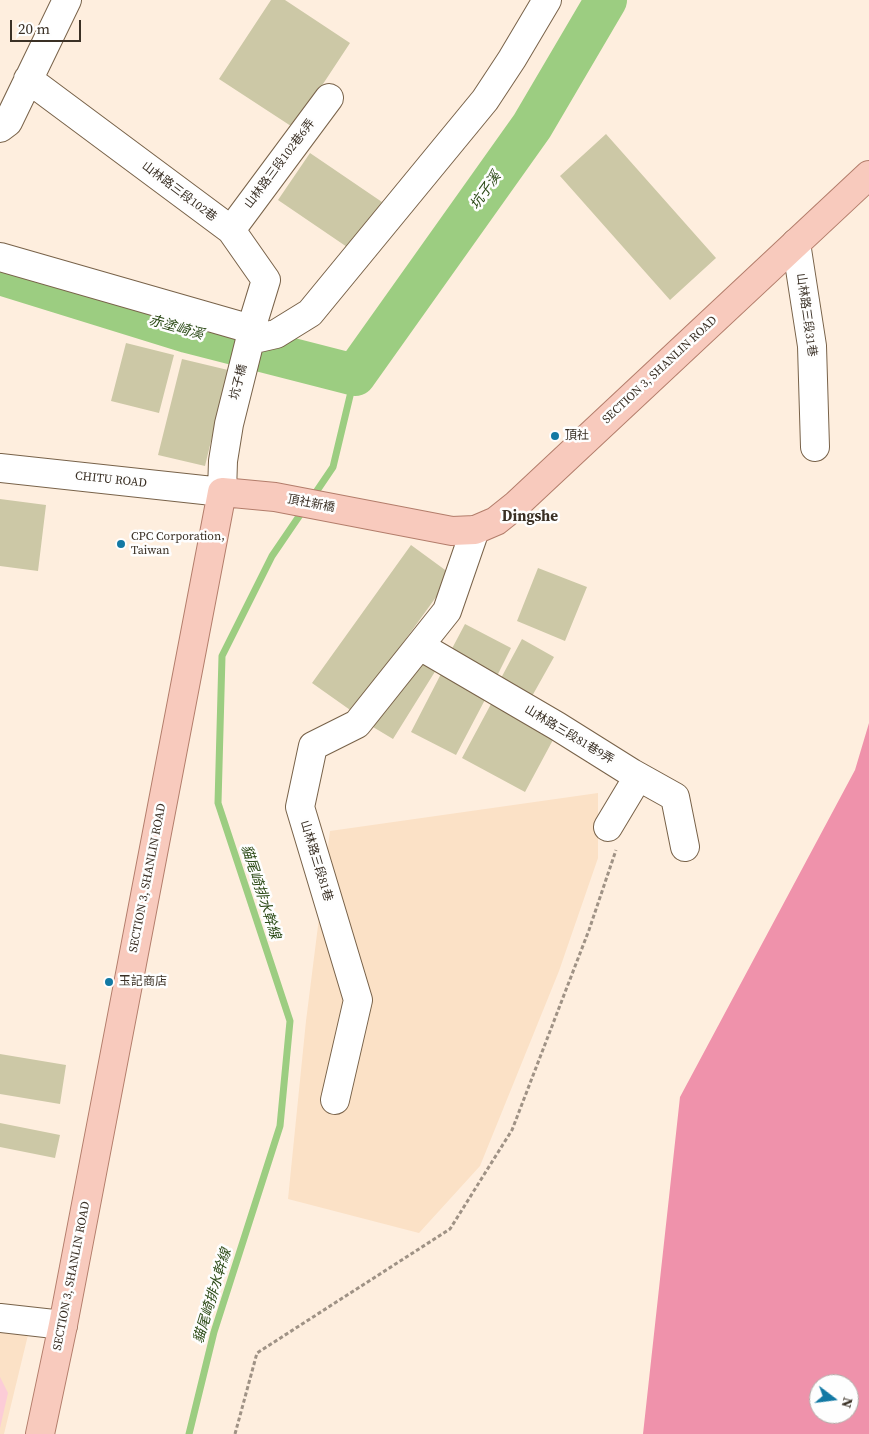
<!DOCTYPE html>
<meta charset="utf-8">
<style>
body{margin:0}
#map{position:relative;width:869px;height:1434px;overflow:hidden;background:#feeede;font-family:"Source Serif 4",serif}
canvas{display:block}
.north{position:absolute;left:809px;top:1374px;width:50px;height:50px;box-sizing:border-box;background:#fefefe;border:1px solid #b0aca7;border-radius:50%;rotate:105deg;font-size:14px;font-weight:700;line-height:20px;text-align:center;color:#3a3025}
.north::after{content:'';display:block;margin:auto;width:18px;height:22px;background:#1279a4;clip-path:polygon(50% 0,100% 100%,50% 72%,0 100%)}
.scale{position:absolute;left:10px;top:20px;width:71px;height:22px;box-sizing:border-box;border:2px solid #3a3025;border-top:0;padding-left:6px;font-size:15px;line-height:18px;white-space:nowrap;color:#3a3025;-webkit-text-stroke:4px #fefefe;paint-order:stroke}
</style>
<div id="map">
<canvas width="869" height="1434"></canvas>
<div class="north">N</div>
<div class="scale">20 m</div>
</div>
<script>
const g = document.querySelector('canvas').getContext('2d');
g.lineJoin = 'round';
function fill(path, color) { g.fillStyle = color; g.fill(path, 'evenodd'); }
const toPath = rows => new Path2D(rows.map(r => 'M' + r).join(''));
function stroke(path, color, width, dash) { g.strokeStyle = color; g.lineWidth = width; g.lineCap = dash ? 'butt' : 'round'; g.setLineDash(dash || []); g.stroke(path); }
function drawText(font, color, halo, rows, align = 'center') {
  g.font = font + ' "Source Serif 4","Noto Sans TC",serif'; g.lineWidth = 5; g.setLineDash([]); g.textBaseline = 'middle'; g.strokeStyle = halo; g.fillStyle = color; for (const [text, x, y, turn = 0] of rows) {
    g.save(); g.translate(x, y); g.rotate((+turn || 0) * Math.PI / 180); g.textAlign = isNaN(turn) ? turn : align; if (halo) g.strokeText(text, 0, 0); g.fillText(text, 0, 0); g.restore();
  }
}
const built = toPath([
 [598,793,598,858,559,971,480,1166,419,1233,288,1199,306,1021,330,831],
 [0,1330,28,1335,4,1434,0,1434]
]);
const green = toPath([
 [0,1377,8,1393,0,1428]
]);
const forest = toPath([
 [869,723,869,1434,643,1434,680,1097,855,770],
 [819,1384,849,1384,849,1414,819,1414]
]);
const stream = toPath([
 [312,498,333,467,355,375],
 [189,1434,214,1332,280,1126,290,1021,218,803,222,656,272,556,304,509]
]);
const river = toPath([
 [0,274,187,332,355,375,532,126,606,0]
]);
const building = toPath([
 [271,0,285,0,350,43,294,128,219,79],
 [606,134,716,258,670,300,560,176],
 [310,153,382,202,350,249,278,200],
 [126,343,174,355,159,413,111,401],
 [182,359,228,370,205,466,158,455],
 [0,499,46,505,38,571,0,566],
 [411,545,452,575,353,712,312,683],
 [538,568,587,587,565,641,517,621],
 [465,624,511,648,494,682,447,658],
 [522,639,554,657,531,698,500,680],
 [416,658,436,670,393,739,373,727],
 [443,670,488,694,456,755,411,732],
 [491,704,554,738,525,792,462,758],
 [0,1054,66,1065,60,1104,0,1094],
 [0,1123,60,1135,55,1158,0,1147]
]);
const path = toPath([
 [235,1434,257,1353,450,1229,512,1130,589,930,616,850]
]);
const minor = toPath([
 [0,128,8,122,67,0],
 [231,230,329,98],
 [796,243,812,346,815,447],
 [0,257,251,329],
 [250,340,276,334,310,313,485,100,512,59,547,0],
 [0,468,222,492,223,461,229,424,250,340,251,329,266,280,231,230,28,79],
 [420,646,557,726,632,773,675,797,685,847],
 [608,827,638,777],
 [335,1100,358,1000,300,807,313,746,357,724,447,611,475,530],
 [0,1318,63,1325]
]);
const major = toPath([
 [40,1434,63,1325,222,492,275,497,452,531,475,530,496,521,516,505,869,175]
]);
const markers = [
 [555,436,5,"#1279a4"],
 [121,544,5,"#1279a4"],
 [109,982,5,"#1279a4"]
];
const streetNames = [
 ["山林路三段102巷6弄",280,164,-53],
 ["山林路三段102巷",179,192,37],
 ["山林路三段31巷",806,315,82],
 ["SECTION 3, SHANLIN ROAD",660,370,-43],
 ["坑子橋",239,382,-76],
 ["CHITU ROAD",111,480,6],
 ["頂社新橋",311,504,11],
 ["山林路三段81巷9弄",569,735,31],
 ["山林路三段81巷",316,861,73],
 ["SECTION 3, SHANLIN ROAD",148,878,-79],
 ["SECTION 3, SHANLIN ROAD",72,1276,-79]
];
const poiNames = [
 ["頂社",565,436],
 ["CPC Corporation,",131,537],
 ["Taiwan",131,551],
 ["玉記商店",119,982]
];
const waterNames = [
 ["坑子溪",486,191,-55],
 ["赤塗崎溪",176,328,16],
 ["貓尾崎排水幹線",260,892,72],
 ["貓尾崎排水幹線",213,1296,-73]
];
const quarterNames = [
 ["Dingshe",530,517]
];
fill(built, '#fbe1c6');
fill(green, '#fcccd7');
fill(forest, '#ef92ab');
stroke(stream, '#9ccd81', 7);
stroke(river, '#9ccd81', 42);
fill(building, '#ccc8a6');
stroke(minor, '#786249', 30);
stroke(major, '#b37d6b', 30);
stroke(path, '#9f9285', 3, [4, 2.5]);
stroke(minor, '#fff', 28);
stroke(major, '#f8cabd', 28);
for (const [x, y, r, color] of markers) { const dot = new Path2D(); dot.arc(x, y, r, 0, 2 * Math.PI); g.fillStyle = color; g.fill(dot); stroke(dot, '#fefefe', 2); }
drawText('12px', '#3a3025', '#fefefe', streetNames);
drawText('12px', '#3a3025', '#fefefe', poiNames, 'left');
drawText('italic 14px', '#2c4b17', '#fefefe', waterNames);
drawText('bold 15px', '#3a3025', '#fefefe', quarterNames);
</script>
